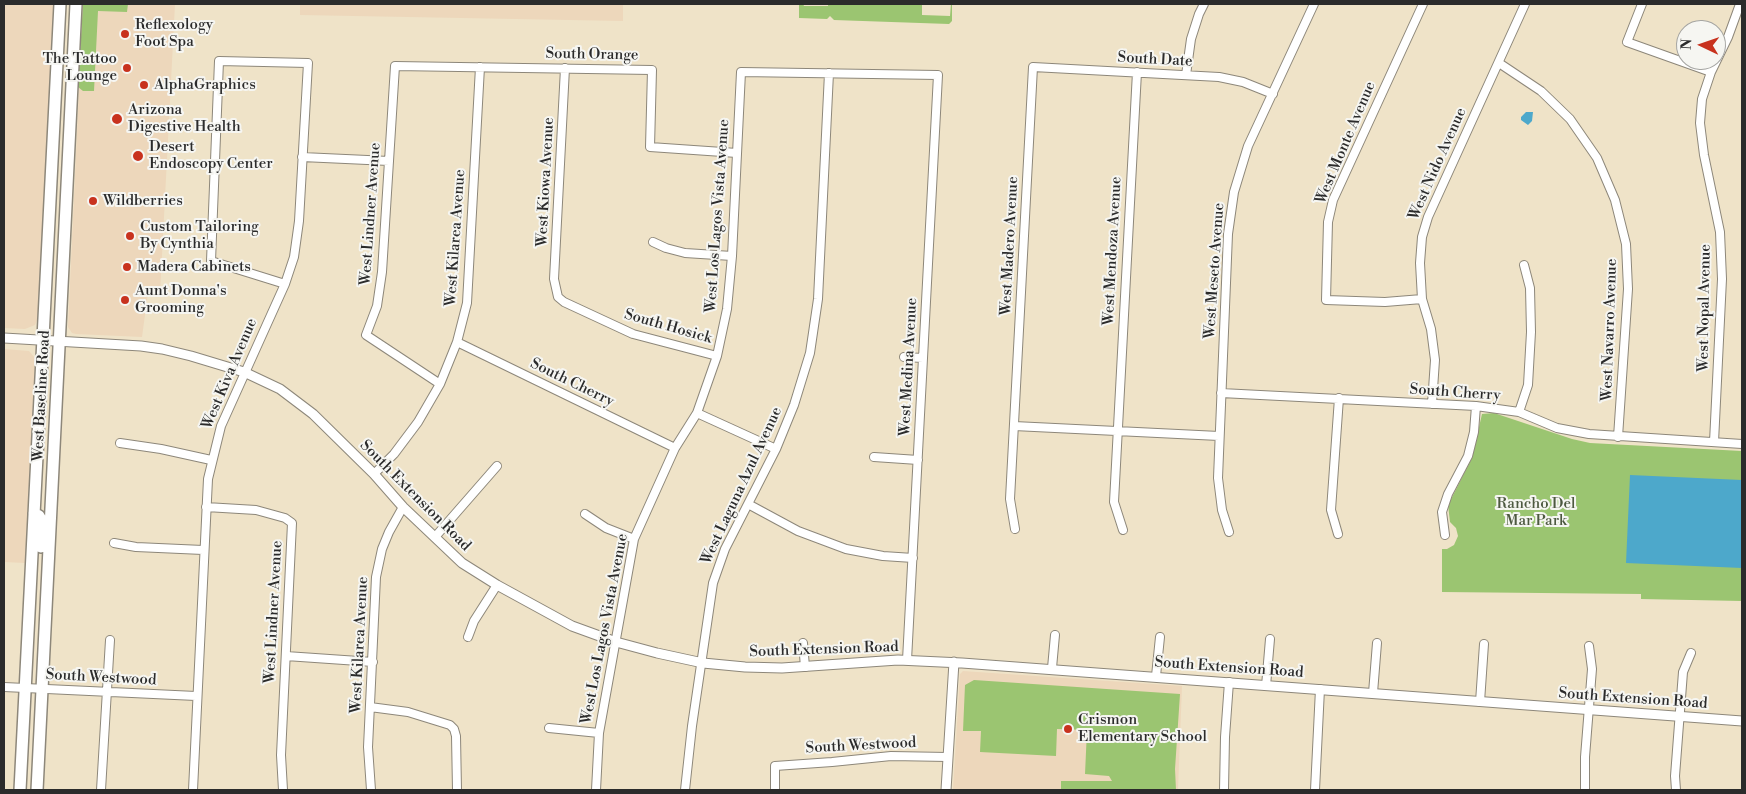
<!DOCTYPE html>
<style>
body{margin:0}
#map{position:relative;width:1746px;height:794px;overflow:hidden;background:#efe3c8;font-family:"Libre Bodoni",serif}
canvas{display:block}
.frame{position:absolute;inset:0;border:5px solid #2b2b2b;pointer-events:none}
.north{position:absolute;left:1676px;top:20px;width:50px;height:50px;box-sizing:border-box;background:#f6f6f2;border:1px solid #a5a5a2;border-radius:50%;rotate:273deg;font-size:14px;font-weight:700;line-height:20px;text-align:center;color:#2b2b2b}
.north::after{content:'';display:block;margin:auto;width:18px;height:22px;background:#c8321e;clip-path:polygon(50% 0,100% 100%,50% 72%,0 100%)}
</style>
<div id="map">
<canvas width="1746" height="794"></canvas>
<div class="frame"></div>
<div class="north">N</div>
</div>
<script>
const g = document.querySelector('canvas').getContext('2d');
g.lineJoin = 'round';
function fill(path, color) { g.fillStyle = color; g.fill(path, 'evenodd'); }
const toPath = rows => new Path2D(rows.map(r => 'M' + r).join(''));
function stroke(path, color, width, dash) { g.strokeStyle = color; g.lineWidth = width; g.lineCap = dash ? 'butt' : 'round'; g.setLineDash(dash || []); g.stroke(path); }
function drawText(font, color, halo, rows, align = 'center') {
  g.font = font + ' "Libre Bodoni",serif'; g.lineWidth = 4; g.setLineDash([]); g.textBaseline = 'middle'; g.strokeStyle = halo; g.fillStyle = color; for (const [text, x, y, turn = 0] of rows) {
    g.save(); g.translate(x, y); g.rotate((+turn || 0) * Math.PI / 180); g.textAlign = isNaN(turn) ? turn : align; if (halo) g.strokeText(text, 0, 0); g.fillText(text, 0, 0); g.restore();
  }
}
const built = toPath([
 [4,4,54,4,38,318,35,325,25,329,4,328],
 [83,4,175,4,160,294,148,293,142,337,76,334,72,333,68,327],
 [300,4,623,4,623,21,300,15],
 [4,349,29,351,35,358,25,563,4,562],
 [963,671,1182,686,1178,790,953,790,960,674]
]);
const green = toPath([
 [83,4,128,4,127,12,98,11,94,91,83,91,78,87],
 [799,4,803,4,804,6,828,6,828,4,922,4,922,15,950,16,951,4,952,4,952,21,949,24,834,20,830,16,827,19,799,18],
 [1494,413,1572,439,1590,443,1742,451,1742,601,1641,599,1641,594,1442,592,1442,549,1447,549,1454,545,1458,536,1456,528,1450,522,1448,505,1472,458,1482,414],
 [974,680,1180,694,1175,769,1176,790,1061,790,1061,781,1112,781,1109,776,1085,774,1087,730,1057,729,1056,756,980,752,981,731,963,731,965,685]
]);
const water = toPath([
 [1526,112,1533,112,1532,121,1528,125,1521,120,1521,117],
 [1630,475,1742,480,1742,568,1626,563]
]);
const minor = toPath([
 [1642,4,1627,42,1711,72],
 [1499,63,1541,91,1570,119,1597,158,1615,200,1626,244,1628,289,1618,437],
 [565,68,554,279,558,297,564,302,633,334,717,356],
 [1186,75,1191,39,1199,14,1204,4],
 [302,157,389,161],
 [653,242,666,248,685,253,732,256],
 [1422,299,1385,302,1326,300,1328,222,1333,200,1423,4],
 [457,342,675,448],
 [904,357,923,358],
 [440,384,366,335,377,306,382,272,395,66,652,70,650,147,737,153],
 [1221,393,1476,406,1519,412,1557,428,1589,434,1742,444],
 [1432,404,1435,360,1431,329,1422,299,1420,263,1422,237,1428,217,1525,4],
 [1519,412,1528,385,1531,332,1530,288,1524,265],
 [697,413,776,449],
 [1014,426,1219,436],
 [1714,442,1722,279,1720,232,1704,155,1700,123,1702,99,1711,72,1728,37,1740,4],
 [120,443,161,449,211,460],
 [874,457,918,460],
 [374,474,394,454,418,422,440,384,457,342,467,303,480,67],
 [748,504,798,531,846,549,883,556,913,558],
 [206,507,256,510,285,518,292,523,281,755,283,790],
 [585,514,606,528,634,539],
 [1015,529,1010,499,1033,67,1219,77,1243,82,1273,94],
 [1123,530,1114,502,1137,72],
 [1229,532,1222,510,1218,478,1228,234,1234,192,1248,146,1314,4],
 [1338,534,1331,510,1339,398],
 [1445,535,1442,512,1448,494,1468,456,1474,432,1476,406],
 [435,537,497,466],
 [114,543,136,547,203,550],
 [468,637,474,621,497,585],
 [803,643,805,667],
 [286,656,373,662],
 [1052,668,1055,635],
 [1156,676,1160,637],
 [1266,686,1270,639],
 [4,687,196,696],
 [1373,693,1377,643],
 [1480,702,1484,644],
 [370,707,408,712,450,725,454,729,456,736,457,790],
 [549,728,599,733],
 [101,790,110,640],
 [193,790,208,479,221,426,285,284,294,257,299,221,308,63,219,61,211,261,285,284],
 [371,790,368,747,376,577,382,549,389,532,403,507],
 [596,790,599,733,634,539,675,448,697,413,717,356,727,309,732,256,741,72,938,75,907,660],
 [685,790,692,726,713,583,725,549,776,449,794,405,810,353,818,299,829,73],
 [775,790,775,766,832,762,891,756,948,757],
 [1224,790,1225,737,1229,682],
 [1315,790,1320,689],
 [1585,790,1585,757,1592,669,1589,646],
 [1676,790,1675,776,1683,672,1691,653]
]);
const tertiary = toPath([
 [4,338,141,346,162,349,191,356,244,372,280,389,313,414,374,474,403,507,462,563,497,585,572,626,616,642,657,653,703,663,745,667,782,668,898,660,962,663,1742,721],
 [946,790,954,662]
]);
const primary = toPath([
 [34,513,39,516,42,521,41,547],
 [20,790,60,4],
 [37,790,76,4]
]);
const markers = [
 [125,34,5,"#c8321e"],
 [127,68,5,"#c8321e"],
 [144,85,5,"#c8321e"],
 [117,119,6,"#c8321e"],
 [138,156,6,"#c8321e"],
 [93,201,5,"#c8321e"],
 [130,236,5,"#c8321e"],
 [127,267,5,"#c8321e"],
 [125,300,5,"#c8321e"],
 [1068,729,5,"#c8321e"]
];
const poiNames = [
 ["Reflexology",135,25],
 ["Foot Spa",135,42],
 ["The Tattoo",117,59,"right"],
 ["Lounge",117,76,"right"],
 ["AlphaGraphics",154,85],
 ["Arizona",128,110],
 ["Digestive Health",128,127],
 ["Desert",149,147],
 ["Endoscopy Center",149,164],
 ["Wildberries",103,201],
 ["Custom Tailoring",140,227],
 ["By Cynthia",140,244],
 ["Madera Cabinets",137,267],
 ["Aunt Donna's",135,291],
 ["Grooming",135,308],
 ["Crismon",1078,720],
 ["Elementary School",1078,737]
];
const streetNames = [
 ["South Orange",592,55,1],
 ["South Date",1155,60,3],
 ["West Monte Avenue",1346,143,-67],
 ["West Nido Avenue",1438,164,-66],
 ["West Kiowa Avenue",546,182,-87],
 ["West Lindner Avenue",371,214,-86],
 ["West Los Lagos Vista Avenue",718,216,-86],
 ["West Kilarea Avenue",456,238,-86],
 ["West Madero Avenue",1010,246,-87],
 ["West Mendoza Avenue",1113,251,-87],
 ["West Meseto Avenue",1215,271,-86],
 ["West Nopal Avenue",1705,308,-89],
 ["South Hosick",668,327,16],
 ["West Navarro Avenue",1610,330,-88],
 ["West Medina Avenue",909,367,-87],
 ["West Kiva Avenue",230,374,-67],
 ["South Cherry",572,383,26],
 ["South Cherry",1455,393,4],
 ["West Baseline Road",42,396,-87],
 ["West Laguna Azul Avenue",742,486,-65],
 ["South Extension Road",415,496,45],
 ["West Lindner Avenue",274,612,-87],
 ["West Los Lagos Vista Avenue",605,629,-79],
 ["West Kilarea Avenue",360,645,-87],
 ["South Extension Road",824,650,-2],
 ["South Extension Road",1229,668,4],
 ["South Westwood",101,678,3],
 ["South Extension Road",1633,699,4],
 ["South Westwood",861,746,-3]
];
const parkNames = [
 ["Rancho Del",1536,504],
 ["Mar Park",1536,521]
];
fill(built, '#edd7bb');
fill(green, '#9bc571');
fill(water, '#4da8cb');
stroke(minor, '#8d877a', 10);
stroke(tertiary, '#8d877a', 11);
stroke(primary, '#8d877a', 14);
stroke(minor, '#fff', 8);
stroke(tertiary, '#fff', 9);
stroke(primary, '#fff', 11);
for (const [x, y, r, color] of markers) { const dot = new Path2D(); dot.arc(x, y, r, 0, 2 * Math.PI); g.fillStyle = color; g.fill(dot); stroke(dot, '#f6f6f2', 2); }
drawText('15px', '#2b2b2b', '#f6f6f2', poiNames, 'left');
drawText('15px', '#2b2b2b', '#f6f6f2', streetNames);
drawText('15px', '#4d5940', '#f6f6f2', parkNames);
</script>
